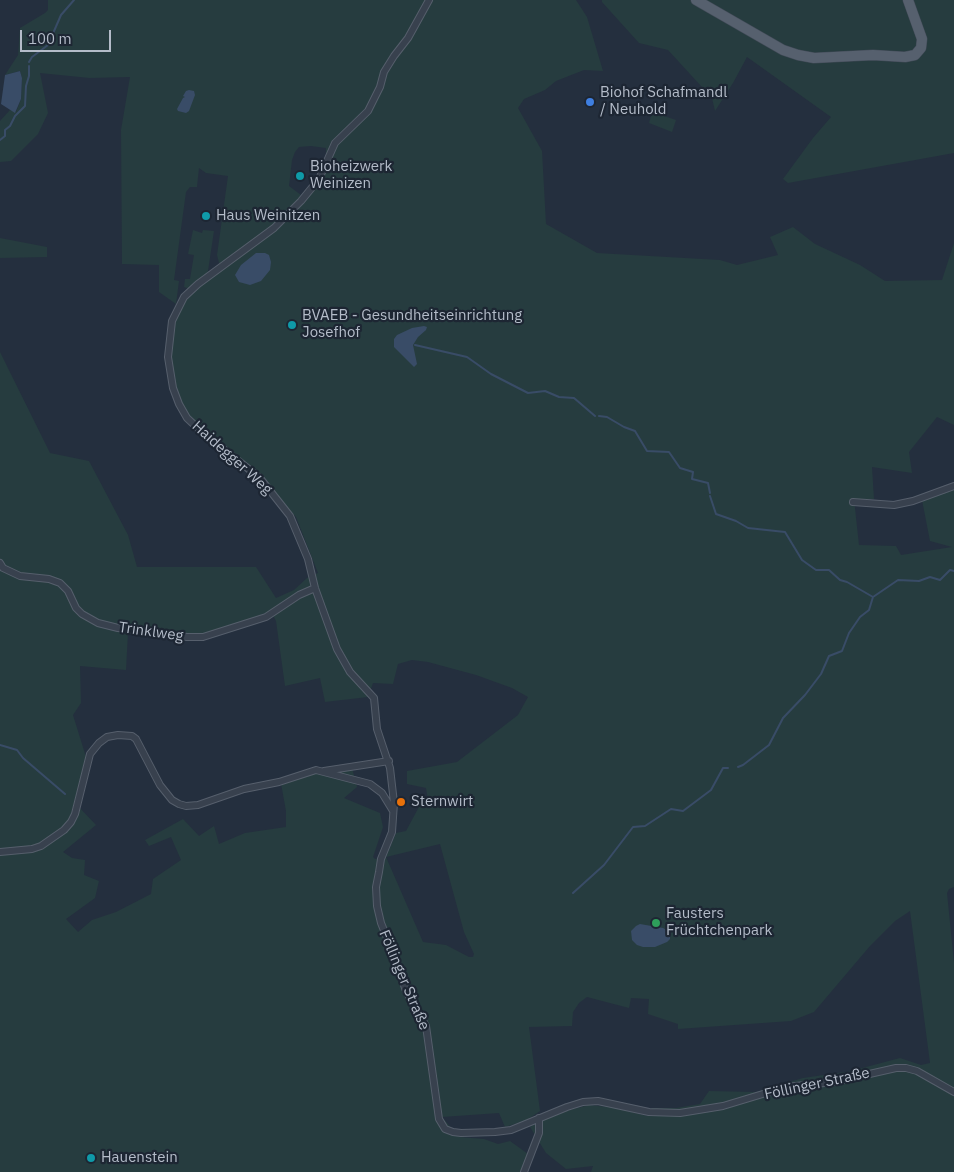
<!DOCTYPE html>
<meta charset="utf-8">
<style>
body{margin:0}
#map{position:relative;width:954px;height:1172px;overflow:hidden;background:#242f3e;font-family:"IBM Plex Sans",sans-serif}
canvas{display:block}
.scale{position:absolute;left:20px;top:30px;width:91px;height:22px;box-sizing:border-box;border:2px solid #b4bcc9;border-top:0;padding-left:6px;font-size:15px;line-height:18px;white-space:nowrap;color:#b4bcc9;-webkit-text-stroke:4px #1d2633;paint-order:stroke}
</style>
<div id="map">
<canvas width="954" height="1172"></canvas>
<div class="scale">100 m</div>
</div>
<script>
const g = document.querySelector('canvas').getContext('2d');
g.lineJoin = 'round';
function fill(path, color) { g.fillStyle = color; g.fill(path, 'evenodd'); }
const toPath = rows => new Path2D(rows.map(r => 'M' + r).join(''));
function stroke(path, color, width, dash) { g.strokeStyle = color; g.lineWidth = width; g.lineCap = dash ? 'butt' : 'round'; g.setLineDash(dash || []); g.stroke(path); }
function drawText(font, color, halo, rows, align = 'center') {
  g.font = font + ' "IBM Plex Sans",sans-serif'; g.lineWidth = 4.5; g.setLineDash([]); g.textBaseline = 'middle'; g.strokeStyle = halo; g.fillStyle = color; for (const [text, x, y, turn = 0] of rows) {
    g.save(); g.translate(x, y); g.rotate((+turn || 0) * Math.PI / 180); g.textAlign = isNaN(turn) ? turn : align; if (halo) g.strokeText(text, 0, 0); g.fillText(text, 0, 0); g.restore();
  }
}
const green = toPath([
 [48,0,576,0,587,17,603,71,584,70,556,81,545,90,524,99,518,108,542,151,546,224,597,253,720,260,737,265,778,255,770,237,793,227,815,244,860,265,885,281,942,280,954,243,954,425,937,417,909,452,912,473,872,467,874,499,854,499,859,545,896,546,901,555,952,547,930,541,922,500,954,490,954,887,949,889,947,893,954,963,954,1172,591,1172,593,1166,566,1169,546,1153,530,1127,547,1116,589,1105,616,1108,647,1116,652,1108,676,1108,700,1104,709,1091,756,1092,803,1078,851,1071,900,1058,921,1065,930,1063,910,911,895,921,870,946,814,1012,791,1021,678,1029,678,1024,648,1014,649,999,631,998,629,1008,587,997,579,1003,573,1012,572,1026,529,1027,540,1111,527,1120,505,1127,499,1113,442,1117,459,1137,484,1139,498,1144,510,1141,528,1154,520,1172,0,1172,0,352,50,453,89,461,128,535,137,567,256,567,276,598,294,590,307,578,318,573,296,517,263,481,194,425,182,410,170,377,168,345,172,321,184,297,198,284,274,228,301,201,319,179,324,168,326,162,326,148,311,146,299,147,295,152,292,160,289,186,301,195,298,200,274,225,222,264,219,263,217,255,228,176,206,173,199,168,197,187,190,187,186,192,174,280,179,281,176,304,159,292,159,265,122,264,121,130,130,77,90,78,40,73,48,113,38,134,11,161,0,162,0,121,10,110,16,112,21,99,22,78,20,71,5,75,18,55,20,28,45,13,48,10],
 [271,611,276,621,285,686,320,678,325,702,368,697,373,683,393,684,398,664,412,660,428,662,476,675,512,688,528,697,518,715,457,762,407,771,407,784,426,788,428,800,420,805,406,831,396,833,386,857,375,859,373,857,383,827,380,813,344,798,357,787,351,764,303,771,280,778,286,811,286,827,245,833,219,844,214,826,199,836,183,819,145,840,149,846,171,837,181,860,153,879,151,894,116,912,92,920,78,932,66,919,95,898,99,881,84,875,85,860,72,858,63,852,96,825,76,804,86,757,73,715,81,703,80,666,126,670,128,633,149,636,205,635],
 [440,844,464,932,474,954,473,957,469,957,446,945,423,942,386,857],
 [602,0,690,0,696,4,700,0,954,0,954,153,788,183,783,179,813,138,831,117,747,57,733,83,715,111,712,98,668,50,639,43,602,2],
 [652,112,676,120,672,132,649,123],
 [193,230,202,233,203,230,214,231,208,271,206,275,190,289,184,287,185,279,190,279,194,255,188,254],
 [0,238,47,247,47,257,0,258]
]);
const water = toPath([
 [20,71,22,78,21,99,15,113,1,104,5,75],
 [189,90,194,91,195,95,189,111,186,113,178,111,177,109,183,98,185,97,183,96,186,91],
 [256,253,265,253,269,255,271,262,270,270,261,281,250,285,239,282,235,275,241,265],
 [424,326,427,327,426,330,418,337,413,345,417,364,414,367,394,347,394,339,397,335,412,328],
 [640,924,663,928,670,932,670,939,667,942,655,947,643,947,637,945,632,940,631,931,636,926]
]);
const stream = toPath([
 [29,62,32,57,48,45,61,15,74,0],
 [0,140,5,136,5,130,10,126,15,116,25,106,26,86,29,76,29,66],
 [415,345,467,357,491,374,528,393,545,391,559,397,574,398,595,416],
 [599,416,607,417,624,427,635,431,647,451,669,452,680,468,693,472,692,479,708,483,710,493],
 [710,496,716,514,736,521,748,528,785,532,802,560,816,570,829,570,840,580,847,582,873,597],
 [0,745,17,750,23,758,65,794],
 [738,767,743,765,769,745,783,718,805,695,821,674,829,656,842,651,849,633,860,617,869,610,873,597,898,580,919,581,930,577,940,580,950,570,954,571],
 [573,893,604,865,633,827,645,826,671,809,683,811,711,790,723,768,728,768]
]);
const street = toPath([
 [429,0,408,38,394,56,384,72,380,87,368,111,335,143,319,179,301,201,274,228,198,284,184,297,172,321,168,357,173,388,179,404,187,418,203,433,260,478,290,516,308,559,315,588,337,649,350,672,374,698,377,729,390,768,394,803,392,832,381,859,379,872,376,887,377,906,381,923,394,955,406,991,426,1026,439,1119,445,1129,453,1132,461,1133,495,1132,511,1130,567,1107,583,1102,598,1101,649,1112,680,1113,723,1106,786,1087,834,1082,896,1068,906,1068,917,1071,954,1092],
 [853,502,894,505,913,501,954,486],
 [0,563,3,568,20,576,49,579,60,583,68,591,76,608,82,614,98,623,118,628,187,637,203,637,266,617,299,595,315,588],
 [324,771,389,761],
 [0,852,32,849,41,846,64,830,71,822,75,814,90,754,99,743,107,737,118,735,132,736,136,739,160,785,172,800,179,804,186,806,198,805,244,789,279,782,316,770,370,784,382,793,393,811],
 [524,1172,539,1133,539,1118]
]);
const primary = toPath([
 [696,0,783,50,798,55,814,58,873,55,905,57,915,55,921,48,922,39,908,0]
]);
const markers = [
 [590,102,5,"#3f7fe0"],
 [300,176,5,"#0f9aa8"],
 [206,216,5,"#0f9aa8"],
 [292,325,5,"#0f9aa8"],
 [401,802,5,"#e8710a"],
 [656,923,5,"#2e9e5b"],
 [91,1158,5,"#0f9aa8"]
];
const poiNames = [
 ["Biohof Schafmandl",600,93],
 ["/ Neuhold",600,110],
 ["Bioheizwerk",310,167],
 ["Weinizen",310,184],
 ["Haus Weinitzen",216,216],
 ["BVAEB - Gesundheitseinrichtung",302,316],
 ["Josefhof",302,333],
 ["Sternwirt",411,802],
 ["Fausters",666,914],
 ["Früchtchenpark",666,931],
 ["Hauenstein",101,1158]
];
const streetNames = [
 ["Haidegger Weg",232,458,42],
 ["Trinklweg",151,632,8],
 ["Föllinger Straße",404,980,67],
 ["Föllinger Straße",817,1084,-12]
];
fill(green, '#263c3f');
fill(water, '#394c67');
stroke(stream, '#394c67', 2);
stroke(street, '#565f6c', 8);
stroke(primary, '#414a57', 11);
stroke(street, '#38414e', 6);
stroke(primary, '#56606e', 10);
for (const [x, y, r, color] of markers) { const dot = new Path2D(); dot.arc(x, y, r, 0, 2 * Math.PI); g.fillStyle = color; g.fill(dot); stroke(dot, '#1d2633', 2); }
drawText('15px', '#b4bcc9', '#1d2633', poiNames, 'left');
drawText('15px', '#b4bcc9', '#1d2633', streetNames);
</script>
